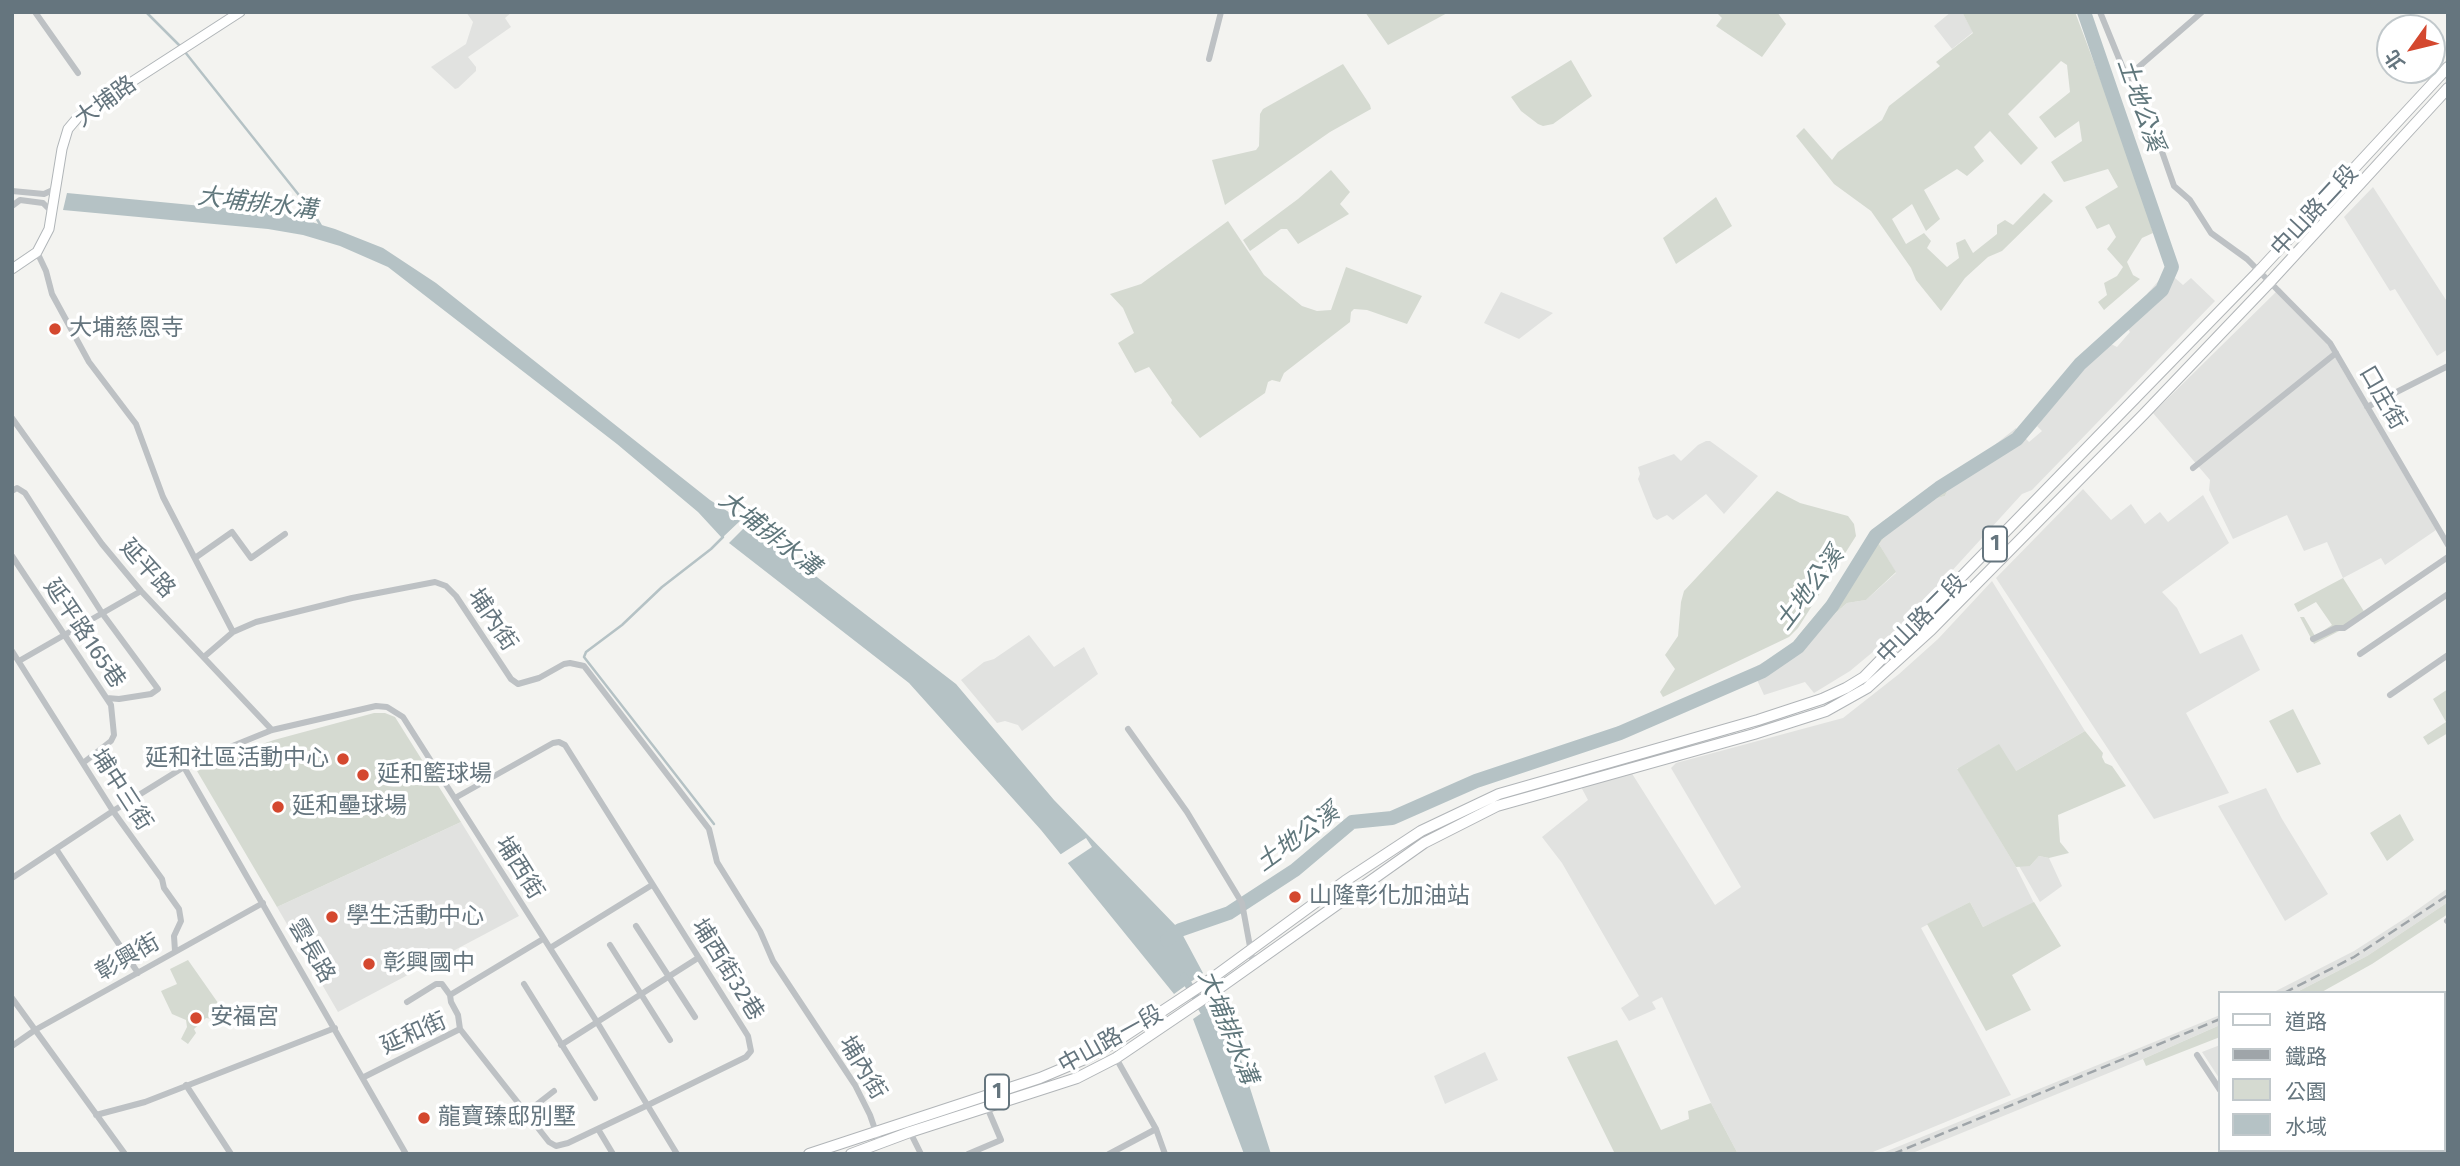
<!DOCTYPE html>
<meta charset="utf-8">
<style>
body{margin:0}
#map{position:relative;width:2460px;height:1166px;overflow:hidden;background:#f3f3f0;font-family:"Fira Sans","Noto Sans TC",sans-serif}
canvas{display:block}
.frame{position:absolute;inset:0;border:14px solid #65757e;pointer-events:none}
.legend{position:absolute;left:2218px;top:991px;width:228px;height:161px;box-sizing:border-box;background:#fff;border:2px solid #c1c8cb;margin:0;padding:9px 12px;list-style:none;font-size:21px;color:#65757e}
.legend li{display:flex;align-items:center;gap:14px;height:35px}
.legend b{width:35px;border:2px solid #c1c8cb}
.north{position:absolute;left:2376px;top:14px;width:70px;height:70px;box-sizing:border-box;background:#fff;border:2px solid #c1c8cb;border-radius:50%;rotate:236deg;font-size:19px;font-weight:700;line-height:28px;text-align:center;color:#65757e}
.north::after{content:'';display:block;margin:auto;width:24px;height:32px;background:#d4482f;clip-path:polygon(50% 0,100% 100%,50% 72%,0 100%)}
</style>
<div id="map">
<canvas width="2460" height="1166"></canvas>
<div class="frame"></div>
<ul class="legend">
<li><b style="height:9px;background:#fff"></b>道路</li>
<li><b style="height:9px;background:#9fa5a9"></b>鐵路</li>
<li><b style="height:19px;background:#d5dad1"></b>公園</li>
<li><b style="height:19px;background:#b5c2c5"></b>水域</li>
</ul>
<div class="north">北</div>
</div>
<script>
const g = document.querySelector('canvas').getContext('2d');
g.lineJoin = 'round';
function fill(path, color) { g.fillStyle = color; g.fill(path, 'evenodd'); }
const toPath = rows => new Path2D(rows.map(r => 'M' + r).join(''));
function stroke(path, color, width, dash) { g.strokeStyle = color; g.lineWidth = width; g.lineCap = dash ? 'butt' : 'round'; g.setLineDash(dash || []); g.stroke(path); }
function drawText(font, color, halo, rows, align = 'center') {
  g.font = font + ' "Fira Sans","Noto Sans TC",sans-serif'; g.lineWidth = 7; g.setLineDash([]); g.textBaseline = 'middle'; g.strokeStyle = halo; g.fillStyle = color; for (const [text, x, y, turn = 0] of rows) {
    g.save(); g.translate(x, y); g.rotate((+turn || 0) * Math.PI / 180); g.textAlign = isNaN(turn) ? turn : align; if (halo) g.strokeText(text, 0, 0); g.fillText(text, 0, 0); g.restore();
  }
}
const built = toPath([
 [466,12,512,12,505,18,511,27,468,57,476,67,476,71,458,88,455,89,431,67,466,44,473,22],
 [1951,12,1962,12,1973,32,1952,49,1934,26],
 [2373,187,2448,303,2448,349,2437,356,2395,289,2390,291,2344,217],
 [2167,271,2183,285,2191,278,2215,301,2032,490,2022,494,1908,619,1874,651,1850,671,1814,693,1805,682,1764,695,1752,669,1794,644,1813,639,1822,625,1847,603,1866,600,1896,573,1879,544,1888,533,1926,501,1945,496,1953,478,2016,428,2029,442,2042,431,2037,426,2059,394,2090,364,2086,359,2103,340,2117,347,2130,332,2121,320,2136,304,2148,312,2156,303,2147,294],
 [2280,288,2326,342,2436,530,2385,565,2381,558,2343,578,2327,542,2304,551,2287,515,2233,539,2209,490,2210,480,2153,413],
 [1501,292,1553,313,1519,339,1484,323],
 [1706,441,1710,441,1758,476,1724,514,1706,494,1673,520,1667,515,1657,520,1653,517,1638,479,1640,474,1638,467,1674,454,1681,461,1698,445],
 [2083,489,2111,520,2131,504,2145,524,2160,512,2168,522,2203,495,2229,543,2162,592,2177,608,2200,654,2242,634,2260,670,2186,713,2229,793,2154,819,1996,578],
 [1992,581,2085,731,2016,771,1957,768,2016,867,2034,903,1983,927,1970,902,1921,928,2011,1095,1868,1154,1738,1154,1711,1103,1662,997,1652,1002,1656,1009,1629,1021,1621,1008,1639,996,1562,863,1542,837,1588,800,1580,785,1631,772,1715,905,1741,887,1671,768,1676,763,1843,718,1899,674,1938,639],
 [1029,635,1054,667,1084,647,1098,674,1022,731,1018,725,1005,721,997,723,961,680,984,662,994,659],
 [2266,788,2282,819,2328,894,2285,921,2218,806],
 [461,822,519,916,338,1012,277,907],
 [2039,856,2049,858,2062,886,2040,902,2019,866,2030,866],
 [2448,888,2448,902,2367,956,2295,993,2272,993,2354,951,2407,917],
 [2220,1015,2220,1025,2143,1059,1910,1154,1880,1154],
 [2220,1045,2220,1077,2219,1078,2202,1052],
 [1485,1052,1498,1080,1445,1104,1434,1076]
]);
const green = toPath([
 [1365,12,1449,12,1388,45],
 [1716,12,1777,12,1786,24,1762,57,1716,26,1722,18],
 [1962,12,2075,12,2136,174,2153,233,2142,238,2127,262,2133,275,2140,279,2104,310,2098,302,2107,295,2104,283,2117,276,2123,267,2107,249,2116,237,2109,224,2097,229,2085,207,2118,187,2108,169,2064,182,2051,162,2082,141,2079,121,2055,138,2039,117,2070,92,2067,65,2061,61,2008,114,2038,148,2021,165,1990,131,1974,147,1984,161,1967,176,1957,169,1924,190,1940,219,1926,231,1912,204,1892,219,1906,244,1924,233,1931,241,1927,248,1947,267,1959,258,1956,243,1965,239,1973,253,1997,234,1997,225,2005,220,2013,225,2044,193,2053,201,2002,251,1988,257,1965,278,1941,311,1916,280,1911,268,1871,211,1834,184,1796,136,1804,128,1832,160,1838,152,1882,120,1889,106,1940,66,1936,62,1973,33],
 [1571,60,1592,96,1553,124,1543,126,1538,124,1521,111,1511,97],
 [1343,64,1370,105,1371,109,1330,132,1225,205,1212,160,1256,150,1259,146,1260,114,1263,109],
 [1331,170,1350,192,1340,204,1349,214,1298,244,1287,229,1281,229,1250,251,1243,240,1298,199],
 [1716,197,1732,226,1676,264,1663,238],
 [1228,221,1264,275,1302,306,1317,311,1331,310,1346,267,1422,296,1407,324,1367,310,1354,309,1351,312,1350,322,1284,373,1280,382,1272,380,1268,382,1265,393,1200,438,1171,403,1172,400,1149,367,1135,373,1118,343,1134,333,1123,308,1110,294,1141,284],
 [1953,478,1945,496,1926,501,1888,533,1879,544,1896,572,1866,600,1847,603,1822,625,1813,639,1794,644,1798,636,1837,589,1882,522,1932,487],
 [1777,491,1800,503,1848,516,1854,524,1856,536,1798,628,1789,637,1663,697,1660,692,1675,669,1665,655,1678,636,1681,602,1684,591],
 [2343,578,2365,613,2343,629,2314,644,2300,617,2304,617,2315,636,2332,625,2316,602,2298,612,2294,604],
 [2448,689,2448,733,2428,745,2423,737,2446,722,2433,699],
 [2293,709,2321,764,2297,773,2269,721],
 [374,713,385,713,395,717,461,822,277,907,197,771,227,756,274,740],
 [2085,731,2103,753,2102,757,2105,763,2112,766,2126,786,2058,815,2060,842,2069,853,2049,858,2039,856,2030,866,2016,867,1957,769,1999,744,2016,771],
 [2400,814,2414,840,2387,861,2370,833],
 [1970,902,1983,927,2034,902,2061,946,2012,975,2031,1010,1986,1031,1927,924],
 [2448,902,2448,914,2372,964,2320,993,2295,993,2367,956],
 [188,960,223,1010,212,1019,206,1018,194,1029,196,1033,188,1044,181,1039,187,1027,186,1020,172,1014,161,991,177,984,170,969],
 [2220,1025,2220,1037,2146,1066,2143,1059],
 [1617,1040,1661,1130,1689,1119,1688,1111,1711,1103,1738,1154,1615,1154,1567,1057]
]);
const water = toPath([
 [67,193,285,214,335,229,383,248,436,283,710,500,741,520,722,538,698,512,617,444,388,267,340,246,303,235,268,229,63,210],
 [748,524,956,684,1054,800,1180,930,1203,973,1174,994,1041,830,909,683,729,543],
 [1219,1001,1229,1022,1271,1154,1244,1154,1193,1019]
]);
const pier = toPath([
 [1086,838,1092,847,1065,865,1058,856]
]);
const stream = toPath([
 [146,12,181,47],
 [185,52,314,214,321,226],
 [714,824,584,657,586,652,622,625,662,587,711,549,723,537],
 [2432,1150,2434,1154]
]);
const canal = toPath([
 [1184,977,1209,1020]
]);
const river = toPath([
 [1167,940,1180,930,1229,913,1295,870,1352,822,1392,818,1476,781,1620,733,1763,671,1798,647,1832,606,1876,535,1939,488,2017,439,2080,364,2162,290,2172,267,2084,12]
]);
const minor = toPath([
 [35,12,78,73],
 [2100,12,2138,105,2160,146,2174,186,2190,200,2211,233,2247,259,2330,343,2448,545],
 [1209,59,1221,12],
 [2127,77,2202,12],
 [12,191,44,194,57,188],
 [12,206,20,200,43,203,52,212],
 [37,252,46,271,52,294,89,362,136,424,163,497,233,632],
 [2367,407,2448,366],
 [12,418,102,544,141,591,272,730],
 [2193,468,2336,353],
 [12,491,17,488,25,493,102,613,158,689,151,694,119,699,107,698],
 [744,522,747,519],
 [12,556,111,705,114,735,111,741,83,763],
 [195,558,232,532,251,558,285,534],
 [2313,639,2336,628,2344,628,2448,557],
 [12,651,113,811,162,879,164,888,179,909,181,921,174,936,175,951],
 [2360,654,2448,594],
 [205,656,233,632,256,622,352,598,435,582,446,586,456,596,511,679,518,684,539,678,564,664,570,663,584,666,709,829,717,862,760,931,773,961,855,1085,870,1115,880,1144],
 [19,661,141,591],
 [2390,695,2448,655],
 [1128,729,1187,812,1242,903,1253,963],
 [184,767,406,1154],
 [56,849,138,973],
 [12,878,113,811,184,767,203,758,272,730,376,706,387,707,403,717,597,1022,677,1154],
 [2447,921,2448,922],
 [636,926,695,1017],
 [610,945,670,1040],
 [550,948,652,885],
 [524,984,595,1098],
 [450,995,543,939],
 [12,998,125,1154],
 [407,1002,436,984,442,984,450,995,451,1002,458,1015,460,1029],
 [561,1045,698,958],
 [12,1046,35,1030,263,903],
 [2197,1055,2220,1090],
 [1116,1058,1156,1129,1165,1154],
 [364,1077,460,1029,549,1142,556,1146,568,1143,648,1105,746,1057,751,1051,748,1036,565,745,559,742,553,743,455,798],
 [186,1085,231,1154],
 [527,1112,554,1091],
 [96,1115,145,1102,335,1028],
 [598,1129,613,1154],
 [910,1132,921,1154],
 [2260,1150,2263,1154],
 [968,1154,1001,1140,987,1107],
 [1109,1154,1156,1129]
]);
const secondary = toPath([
 [12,269,37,252,49,229,62,149,68,129,79,116,240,12]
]);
const primary = toPath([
 [809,1154,1040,1078,1085,1059,1114,1043,1211,979,1345,881,1421,831,1499,794,1758,720,1822,699,1846,688,1864,677,2259,271,2448,67],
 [851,1154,910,1132,1077,1078,1116,1058,1218,989,1424,843,1497,806,1754,734,1826,711,1867,688,1931,630,2144,414,2270,282,2448,88]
]);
const rail = toPath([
 [2284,993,2354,957,2448,895],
 [1893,1154,2220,1019]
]);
const markers = [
 [55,329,7,"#d4482f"],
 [343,759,7,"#d4482f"],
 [363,775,7,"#d4482f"],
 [278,807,7,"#d4482f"],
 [1295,897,7,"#d4482f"],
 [332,917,7,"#d4482f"],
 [369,964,7,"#d4482f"],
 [196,1018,7,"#d4482f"],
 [424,1118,7,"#d4482f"]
];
const shields = [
 [1995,544,24],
 [997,1092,24]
];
const shieldNames = [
 ["1",1995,544],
 ["1",997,1092]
];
const streetNames = [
 ["大埔路",106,102,-36],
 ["中山路二段",2315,211,-47],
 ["口庄街",2382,398,60],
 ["延平路",147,569,48],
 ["中山路二段",1922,619,-45],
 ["埔內街",492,620,56],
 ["延平路165巷",84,634,56],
 ["埔中三街",121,790,57],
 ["埔西街",519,868,58],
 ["雲長路",311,951,60],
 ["彰興街",128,958,-30],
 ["埔西街32巷",727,970,58],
 ["延和街",414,1034,-24],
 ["中山路一段",1111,1040,-29],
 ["埔內街",862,1068,59]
];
const poiNames = [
 ["大埔慈恩寺",69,329],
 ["延和社區活動中心",329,759,"right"],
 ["延和籃球場",377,775],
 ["延和壘球場",292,807],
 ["山隆彰化加油站",1309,897],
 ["學生活動中心",346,917],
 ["彰興國中",383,964],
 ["安福宮",210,1018],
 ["龍寶臻邸別墅",438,1118]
];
const waterNames = [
 ["土地公溪",2140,105,71],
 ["大埔排水溝",257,204,7],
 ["大埔排水溝",769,534,38],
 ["土地公溪",1810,589,-53],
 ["土地公溪",1298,838,-36],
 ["大埔排水溝",1227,1027,68]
];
fill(built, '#e1e2e0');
fill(green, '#d5dad1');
fill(water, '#b5c2c5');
fill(pier, '#f3f3f0');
stroke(stream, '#b5c2c5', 2.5);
stroke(canal, '#b5c2c5', 8);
stroke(river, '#b5c2c5', 14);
stroke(secondary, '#b0b5b8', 11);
stroke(primary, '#b1b5b8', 12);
stroke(minor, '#bdc1c4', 6);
stroke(secondary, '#fff', 9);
stroke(primary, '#fff', 10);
stroke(rail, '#9fa5a9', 2.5, [10, 5]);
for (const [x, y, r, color] of markers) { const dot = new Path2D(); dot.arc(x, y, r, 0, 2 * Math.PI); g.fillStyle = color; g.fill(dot); stroke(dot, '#fff', 2.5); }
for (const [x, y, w] of shields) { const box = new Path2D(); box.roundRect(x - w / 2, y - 17.5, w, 35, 5); g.fillStyle = '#fff'; g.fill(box); stroke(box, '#65757e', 2); }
drawText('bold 21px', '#65757e', null, shieldNames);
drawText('23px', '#65757e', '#fff', streetNames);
drawText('23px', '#65757e', '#fff', poiNames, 'left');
drawText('italic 24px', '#60777c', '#fff', waterNames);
</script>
